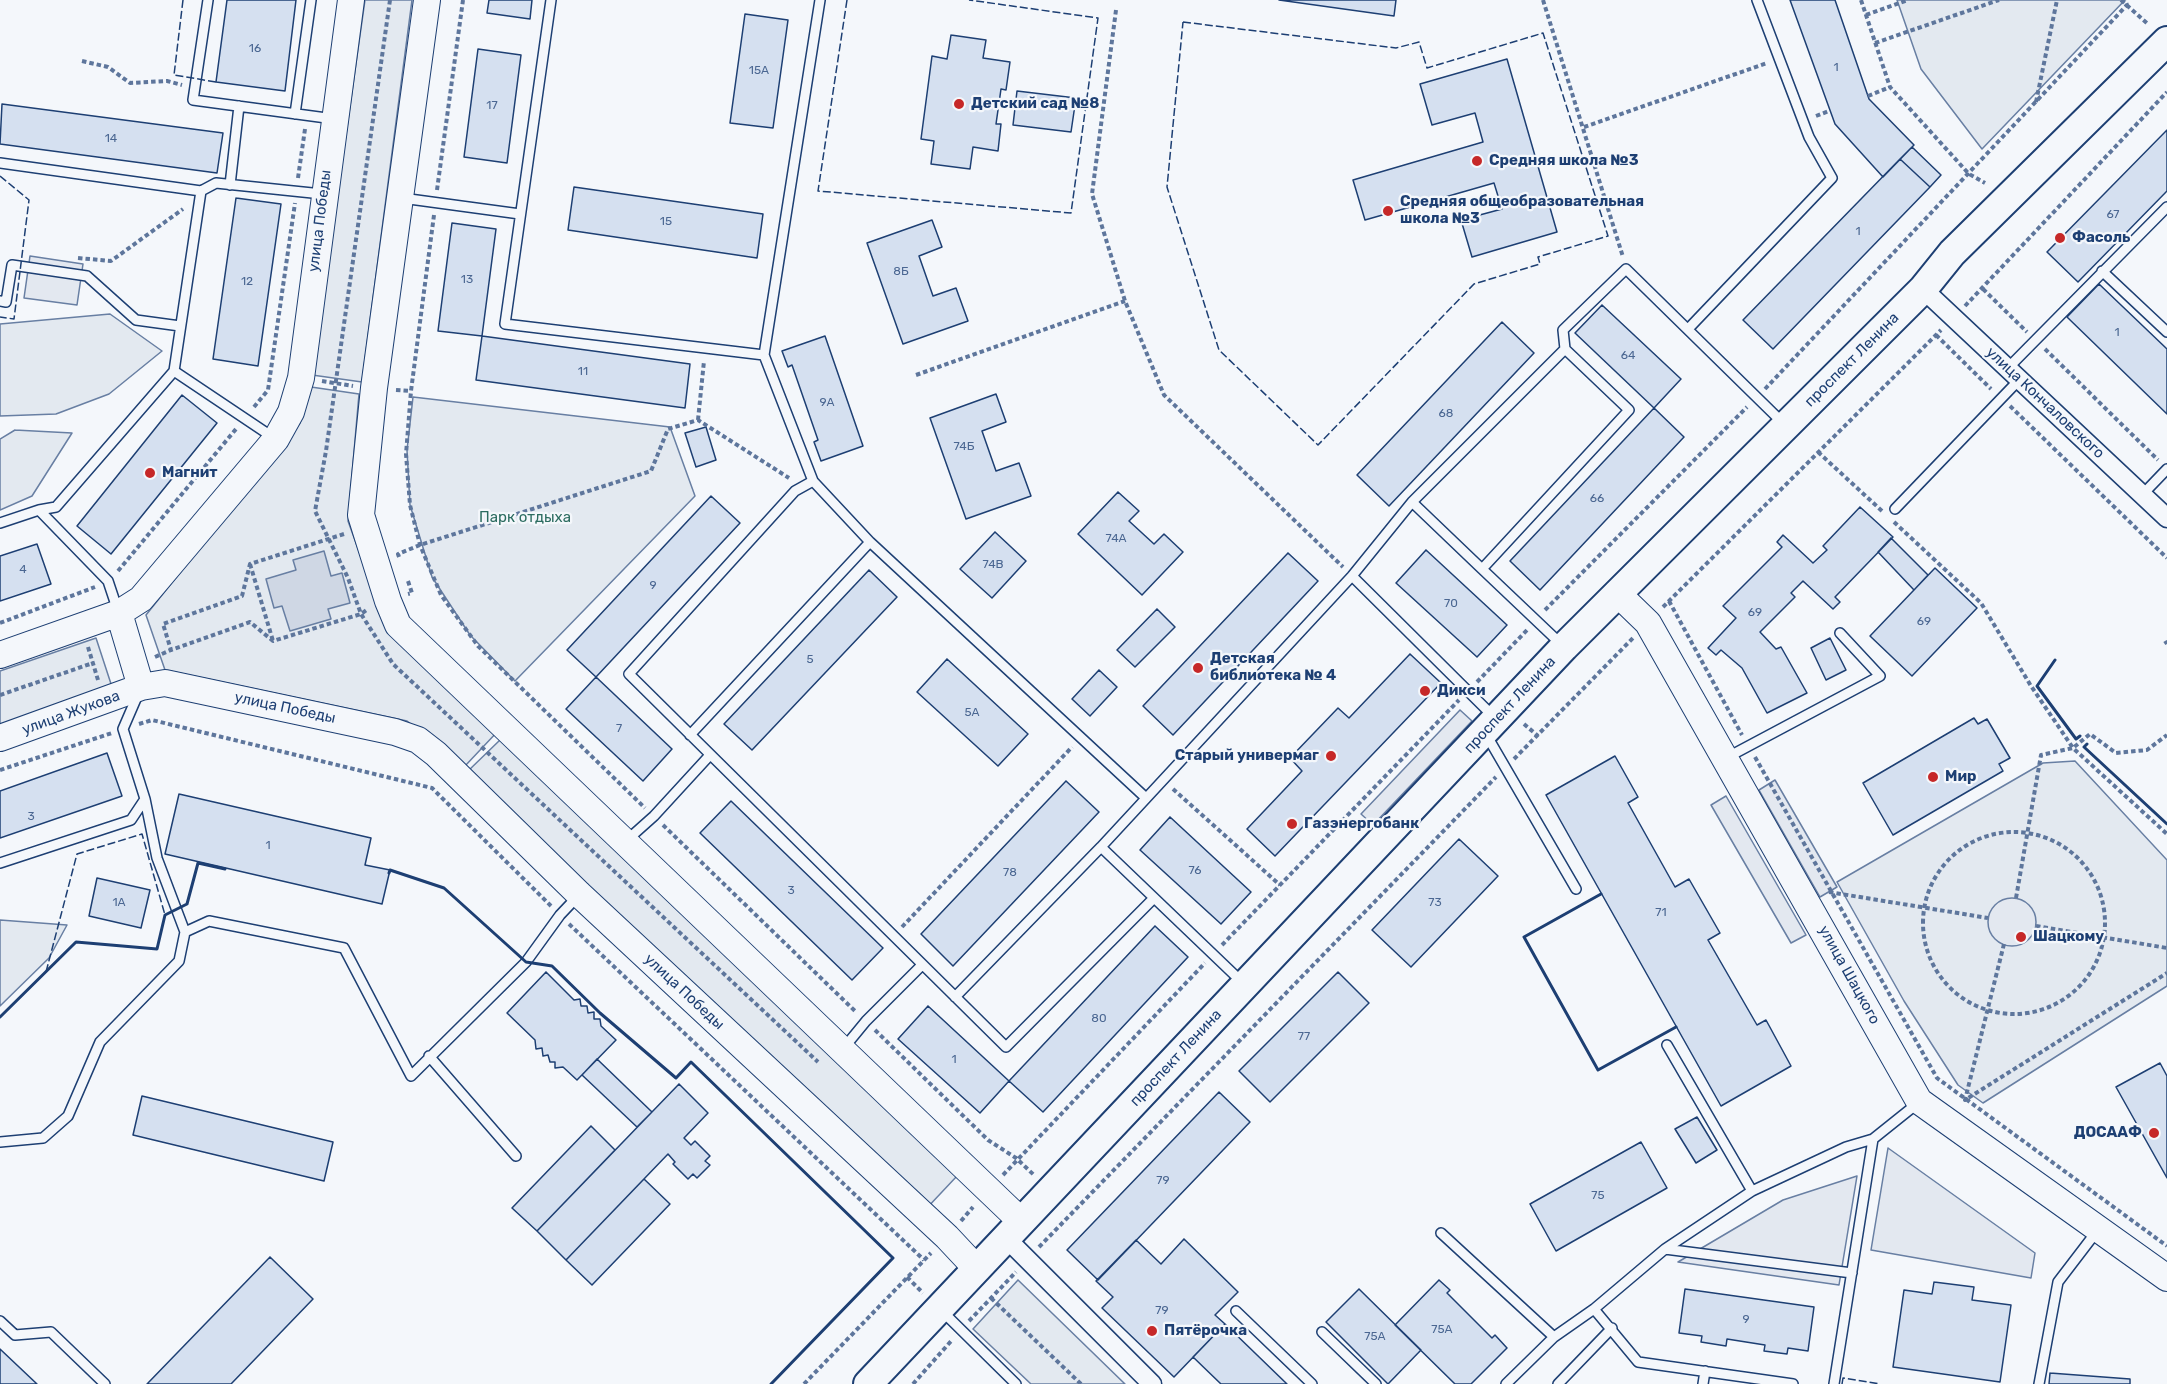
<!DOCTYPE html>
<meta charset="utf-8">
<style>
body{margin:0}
canvas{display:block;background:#f4f7fb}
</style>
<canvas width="2167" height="1384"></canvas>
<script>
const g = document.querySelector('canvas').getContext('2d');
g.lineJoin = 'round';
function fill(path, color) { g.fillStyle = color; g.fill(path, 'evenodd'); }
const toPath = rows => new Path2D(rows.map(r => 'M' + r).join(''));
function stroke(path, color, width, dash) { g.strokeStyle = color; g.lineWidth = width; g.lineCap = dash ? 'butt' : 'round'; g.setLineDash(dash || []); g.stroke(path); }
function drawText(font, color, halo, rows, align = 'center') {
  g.font = font + ' Rubik,sans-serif'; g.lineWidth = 4.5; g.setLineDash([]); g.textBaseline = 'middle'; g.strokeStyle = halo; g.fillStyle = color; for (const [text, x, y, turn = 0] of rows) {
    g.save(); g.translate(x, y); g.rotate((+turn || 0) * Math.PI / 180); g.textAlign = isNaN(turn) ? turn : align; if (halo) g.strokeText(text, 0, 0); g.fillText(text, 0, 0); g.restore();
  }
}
const green = toPath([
 [365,0,412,0,362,382,312,375,365,0],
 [1897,0,2125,0,1982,149,1921,69,1897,0],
 [110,314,162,351,109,394,56,414,0,416,0,324,110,314],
 [311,387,359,394,348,521,385,623,498,731,465,766,407,721,165,670,146,615,300,423,311,387],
 [413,397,670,427,695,496,515,681,470,635,432,577,410,505,407,450,413,397],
 [15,430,72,433,32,496,0,510,0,439,15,430],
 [96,638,113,690,0,730,0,671,96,638],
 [500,740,957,1176,925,1210,468,771,500,740],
 [2075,761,2167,860,2167,986,1983,1103,1958,1085,1904,1001,1837,882,2043,763,2075,761],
 [0,920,67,925,49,958,0,1006,0,920],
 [1018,1280,1125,1384,1031,1384,973,1329,1018,1280]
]);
const parking = toPath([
 [30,256,83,264,77,305,24,298,30,256],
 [1460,710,1472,721,1373,825,1361,814,1460,710],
 [1775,780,1837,887,1820,897,1759,790,1775,780],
 [1726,796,1806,935,1791,943,1711,805,1726,796],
 '1988 922a24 24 0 1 1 48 0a24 24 0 1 1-48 0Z',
 [1888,1148,2035,1253,2031,1278,1871,1250,1888,1148],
 [1857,1176,1839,1285,1678,1262,1783,1200,1857,1176]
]);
const water = toPath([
 [324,551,331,576,342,573,350,603,328,609,331,619,290,631,282,606,274,608,266,579,296,570,293,560,324,551]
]);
const building = toPath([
 [227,0,296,0,285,91,216,82,227,0],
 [489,0,532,0,530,19,487,13,489,0],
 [1279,0,1396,0,1394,16,1279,0],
 [1790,0,1835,0,1869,99,1914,145,1883,177,1835,124,1790,0],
 [745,14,788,20,773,128,730,123,745,14],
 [951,35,986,40,983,58,1010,62,1006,90,1001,89,996,124,1001,124,998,151,973,147,970,169,931,164,934,141,921,139,932,56,947,59,951,35],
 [478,49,521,55,507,163,464,157,478,49],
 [1507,59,1557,232,1472,257,1461,220,1502,209,1494,183,1365,220,1353,180,1483,142,1475,113,1432,125,1420,84,1507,59],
 [1017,91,1076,98,1071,132,1013,125,1017,91],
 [2,104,223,133,217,173,0,144,2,104],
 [2167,130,2167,191,2078,282,2047,252,2167,130],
 [1912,147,1941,175,1930,187,1900,159,1912,147],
 [1900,159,1930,187,1773,349,1743,320,1900,159],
 [574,187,763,214,757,258,568,230,574,187],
 [236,198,281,204,258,366,213,359,236,198],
 [932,220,942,247,919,256,933,296,956,288,968,321,903,344,867,243,932,220],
 [452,223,496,229,482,336,438,331,452,223],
 [2099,284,2167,349,2167,414,2067,317,2099,284],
 [1602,305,1681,379,1654,408,1575,333,1602,305],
 [1502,322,1534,353,1389,506,1357,475,1502,322],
 [482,336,690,364,685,408,476,380,482,336],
 [825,336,863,446,821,461,814,442,818,440,792,365,788,367,782,351,825,336],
 [996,394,1006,422,982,431,996,471,1019,463,1031,496,966,519,930,418,996,394],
 [182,395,217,423,111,554,77,526,182,395],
 [1654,408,1684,437,1540,590,1510,561,1654,408],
 [706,427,716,460,696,467,685,433,706,427],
 [1118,492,1139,511,1129,521,1154,544,1164,534,1183,552,1142,595,1078,534,1118,492],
 [711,496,740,523,596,677,567,650,711,496],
 [1860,507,1893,537,1835,597,1840,602,1833,609,1803,581,1791,593,1795,597,1760,632,1776,649,1781,647,1807,693,1767,713,1742,668,1721,650,1716,655,1708,648,1736,618,1723,606,1782,547,1777,542,1783,535,1813,563,1827,550,1823,546,1860,507],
 [995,532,1026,561,992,598,960,569,995,532],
 [1891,538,1928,575,1914,590,1878,552,1891,538],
 [37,544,51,584,0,601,0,556,37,544],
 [1426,550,1507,625,1477,657,1396,583,1426,550],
 [1288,553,1318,581,1173,735,1143,706,1288,553],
 [1935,568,1977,608,1912,676,1870,636,1935,568],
 [869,570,897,597,752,750,724,724,869,570],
 [1157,609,1175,627,1135,667,1117,650,1157,609],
 [1830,638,1846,670,1826,680,1811,648,1830,638],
 [1410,654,1441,683,1275,856,1247,829,1302,771,1290,758,1338,708,1349,718,1410,654],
 [947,659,1028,734,998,766,917,692,947,659],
 [1099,670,1117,687,1090,716,1072,699,1099,670],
 [596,677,672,749,643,781,566,709,596,677],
 [1974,718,1978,724,1987,719,2010,758,1999,764,2003,771,1893,835,1863,783,1974,718],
 [107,753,122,796,0,838,0,791,107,753],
 [1615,756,1638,797,1628,803,1675,887,1689,879,1720,933,1708,940,1757,1025,1766,1020,1791,1066,1721,1106,1546,795,1615,756],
 [1066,781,1099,812,953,966,921,934,1066,781],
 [179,794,371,838,365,865,390,870,382,904,165,854,179,794],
 [731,801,883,948,852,980,700,833,731,801],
 [1170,817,1251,892,1221,924,1140,850,1170,817],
 [1459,839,1498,876,1411,967,1372,930,1459,839],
 [97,878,150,890,141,928,89,916,97,878],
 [1155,926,1188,957,1043,1112,1009,1081,1155,926],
 [546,972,574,1000,580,999,581,1006,587,1006,588,1013,594,1012,594,1019,600,1019,601,1026,616,1040,577,1080,563,1067,555,1068,555,1062,550,1062,548,1055,543,1056,542,1048,536,1049,535,1040,507,1013,546,972],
 [1338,972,1369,1003,1270,1102,1239,1071,1338,972],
 [928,1006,1009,1081,980,1113,898,1039,928,1006],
 [597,1059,652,1112,637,1127,582,1075,597,1059],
 [2160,1063,2167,1076,2167,1178,2116,1087,2160,1063],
 [679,1084,708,1113,684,1138,691,1145,695,1141,710,1156,705,1161,710,1165,697,1178,693,1174,688,1179,673,1164,675,1162,668,1154,566,1260,537,1231,679,1084],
 [1219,1092,1250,1122,1098,1280,1067,1250,1219,1092],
 [142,1096,333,1142,324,1181,133,1135,142,1096],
 [1697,1117,1717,1150,1696,1163,1675,1129,1697,1117],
 [591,1126,615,1150,537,1231,512,1208,591,1126],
 [1641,1142,1667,1188,1556,1251,1530,1204,1641,1142],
 [644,1179,670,1204,592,1285,566,1260,644,1179],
 [1184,1239,1238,1292,1215,1315,1225,1324,1174,1377,1102,1308,1113,1297,1096,1281,1136,1240,1161,1264,1184,1239],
 [270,1257,313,1299,231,1384,147,1384,270,1257],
 [1439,1280,1450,1290,1447,1293,1492,1338,1495,1335,1507,1348,1471,1384,1455,1384,1395,1325,1439,1280],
 [1934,1282,1974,1287,1972,1300,2011,1305,2000,1382,1893,1367,1904,1290,1932,1294,1934,1282],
 [1359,1289,1421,1350,1388,1384,1326,1322,1359,1289],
 [1685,1289,1814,1307,1808,1351,1788,1348,1787,1354,1764,1351,1765,1345,1727,1339,1726,1346,1701,1342,1702,1336,1679,1333,1685,1289],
 [1225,1324,1287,1384,1221,1384,1193,1357,1225,1324],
 [0,1349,37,1384,0,1384,0,1349],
 [2050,1373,2130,1379,2130,1384,2049,1384,2050,1373]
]);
const path = toPath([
 [390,0,326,451,315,511,348,578,361,614,393,664,818,1062],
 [1543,0,1623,257],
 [1861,0,1890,87,1969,174,1985,183],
 [2121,0,2149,25],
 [1116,10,1092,194,1125,301,1164,395,1343,567],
 [1866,15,1908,0],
 [1875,43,1999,0],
 [82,61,108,67,130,83,167,81,182,85],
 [1868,96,1890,87],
 [2036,102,2057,0],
 [1816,116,1829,111],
 [1584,127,1767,63],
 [298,178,305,129],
 [437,190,463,0],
 [434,215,411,391,406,454,410,505,420,545,441,595,478,646,645,808],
 [78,258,111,261,183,209],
 [1983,289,2027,332],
 [1965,306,2167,92],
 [1936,335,1991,389],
 [2045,349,2158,460],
 [916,375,1125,301],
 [322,381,353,386],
 [1765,389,2127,5,2125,0],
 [396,390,411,391],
 [2010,406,2167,558],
 [254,407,268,390,295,203],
 [698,420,704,361],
 [1818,452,1882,511],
 [1894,522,1981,603,2031,686,2073,748,2090,734,2116,753,2147,750,2167,735],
 [344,534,250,564,242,596,163,624,171,650,250,622,273,641,361,614,368,609],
 [399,557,398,554,420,545,651,471,668,429,698,420,789,478],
 [250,564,273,641],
 [118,571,236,429],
 [408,581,412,593,408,594],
 [1669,601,1742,735],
 [1663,607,1941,330],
 [1545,610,1747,407],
 [0,623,95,587],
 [2165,641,2167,644],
 [88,647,98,680],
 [155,657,171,650],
 [1477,682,1528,629],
 [0,695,93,663],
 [139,724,152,720,432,788,551,906],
 [1524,724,1538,736],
 [1755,757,1937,1078,2167,1246],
 [1514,759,1633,638],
 [0,770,112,733],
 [1173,789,1280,885],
 [663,825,856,1012],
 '1923 923a91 91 0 1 1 182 0a91 91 0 1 1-182 0Z',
 [1829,892,1988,918],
 [2016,898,2041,755,2073,748,2167,834],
 [569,924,924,1260],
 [2036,926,2167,948],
 [902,927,1072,747],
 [2004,944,1965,1100,2167,973],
 [1222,945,1459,700],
 [875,1030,988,1140,1016,1158,1035,1176],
 [1003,1175,1205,963],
 [961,1221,973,1207],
 [1039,1247,1496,777],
 [907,1277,923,1293],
 [991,1298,1081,1384],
 [969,1321,1016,1272],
 [804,1384,931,1253],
 [913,1384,952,1340]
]);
const lane = toPath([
 [208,0,193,100,334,119],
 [551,0,505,324,764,355],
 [820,0,764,355,813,481,870,542,1146,798],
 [295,114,311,0],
 [0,163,201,191,174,371,56,507,39,510,108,581,118,611],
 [230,185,239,106],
 [201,191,216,183,322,194],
 [402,198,520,214],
 [2102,271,2167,332],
 [0,301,6,302,12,265,87,276,136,320,180,326],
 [1689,328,1832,178,1809,137,1757,0],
 [2007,369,2167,207],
 [174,371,274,438],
 [813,481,795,491,629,674,1006,1047,1154,898],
 [2143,494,2167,469],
 [1412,502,1482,569],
 [1895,509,2019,380],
 [0,523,39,510],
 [1352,576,1493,716],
 [1562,645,1482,569,1629,410,1565,349,1563,330,1626,269,1783,423],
 [690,735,870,542],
 [1487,736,1576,889],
 [1726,758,1880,676,1840,633],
 [145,799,157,858,185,932],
 [626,841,654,816,710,755],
 [0,863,131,820,145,799,123,729,139,692],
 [1244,984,1101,847,1352,576,1412,502,1565,349],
 [955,997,1101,847],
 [1667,1045,1752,1191],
 [843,1049,866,1021,922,965],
 [429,1056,516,1156],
 [0,1142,43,1138,68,1116,100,1042,179,961,185,932,209,921,344,948,411,1076,526,962,560,915,578,896],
 [1441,1233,1554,1337],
 [1665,1249,1852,1273],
 [1594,1309,1638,1362,1793,1384],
 [941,1310,1016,1384],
 [1236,1311,1312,1384],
 [0,1321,15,1335,51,1332,105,1384],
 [1322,1332,1376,1384],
 [1506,1384,1554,1337,1594,1309,1665,1249,1752,1191,1846,1147,1873,1139],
 [1558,1384,1612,1328],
 [1703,1384,1705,1371],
 [1834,1384,1873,1139,1918,1103],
 [2039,1384,2058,1282,2097,1231]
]);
const street = toPath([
 [1923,289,2167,518],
 [1006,1238,1152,1384]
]);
const secondary = toPath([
 [427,0,374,388,361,515,388,601,398,625,1021,1221],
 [1617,593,1648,623,1919,1101,2167,1278],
 [119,613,141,687],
 [0,655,119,613,141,599,276,439,291,412,301,378,351,0],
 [0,738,141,687,165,683,395,732,418,740,436,754,579,894,947,1237,977,1269]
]);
const primary = toPath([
 [868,1384,1564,647,1923,289,1952,253,2167,41]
]);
const fence = toPath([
 [183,0,174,75,216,82],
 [847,0,818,191,1071,213,1098,18,969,0],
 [1183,22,1396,48,1419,42,1427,68,1543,33,1608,236,1538,257,1540,264,1474,284,1318,445,1219,350,1167,187,1183,22],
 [0,176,29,200,14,319,0,317],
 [46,972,77,854,142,834,165,915],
 [1842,1384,1843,1378,1880,1384]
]);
const wall = toPath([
 [2055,660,2037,686,2076,739,2080,736],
 [2087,744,2084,747,2167,824],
 [389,873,390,870,444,888,526,962,552,966,600,1013,676,1078,691,1062,893,1258,771,1384],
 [1601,894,1524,937,1598,1070,1676,1027],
 [0,1017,76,942,157,949,165,915,187,904,198,863,225,869]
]);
const markers = [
 [959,104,6,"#c62828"],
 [1477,161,6,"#c62828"],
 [1388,211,6,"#c62828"],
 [2060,238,6,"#c62828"],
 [150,473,6,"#c62828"],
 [1198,668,6,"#c62828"],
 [1425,691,6,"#c62828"],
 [1331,756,6,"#c62828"],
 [1933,777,6,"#c62828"],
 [1292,824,6,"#c62828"],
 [2021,937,6,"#c62828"],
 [2154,1133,6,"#c62828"],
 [1152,1331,6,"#c62828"]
];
const numberNames = [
 ["16",255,49],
 ["1",1836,68],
 ["15А",759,71],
 ["17",492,106],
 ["14",111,139],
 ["67",2113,215],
 ["15",666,222],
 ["1",1858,232],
 ["8Б",901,272],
 ["13",467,280],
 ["12",247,282],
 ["1",2117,333],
 ["64",1628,356],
 ["11",583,372],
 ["9А",827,403],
 ["68",1446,414],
 ["74Б",964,447],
 ["66",1597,499],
 ["74А",1116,539],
 ["74В",993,565],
 ["4",23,570],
 ["9",653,586],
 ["70",1451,604],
 ["69",1755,613],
 ["69",1924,622],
 ["5",810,660],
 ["5А",972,713],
 ["7",619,729],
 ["3",31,817],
 ["1",268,846],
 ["76",1195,871],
 ["78",1010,873],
 ["3",791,891],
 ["1А",119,903],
 ["73",1435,903],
 ["71",1661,913],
 ["80",1099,1019],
 ["77",1304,1037],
 ["1",954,1060],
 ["79",1163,1181],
 ["75",1598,1196],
 ["79",1162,1311],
 ["9",1746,1320],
 ["75А",1442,1330],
 ["75А",1375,1337]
];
const poiNames = [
 ["Детский сад №8",971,104],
 ["Средняя школа №3",1489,161],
 ["Средняя общеобразовательная",1400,202],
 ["школа №3",1400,219],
 ["Фасоль",2072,238],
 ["Магнит",162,473],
 ["Детская",1210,659],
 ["библиотека № 4",1210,676],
 ["Дикси",1437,691],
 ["Старый универмаг",1319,756,"right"],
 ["Мир",1945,777],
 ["Газэнергобанк",1304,824],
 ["Шацкому",2033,937],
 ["ДОСААФ",2142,1133,"right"],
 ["Пятёрочка",1164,1331]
];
const streetNames = [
 ["улица Победы",320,221,-83],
 ["проспект Ленина",1852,360,-45],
 ["улица Кончаловского",2045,403,43],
 ["проспект Ленина",1510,705,-47],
 ["улица Победы",285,708,12],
 ["улица Жукова",71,713,-20],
 ["улица Шацкого",1849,975,61],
 ["улица Победы",684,992,43],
 ["проспект Ленина",1176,1058,-47]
];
const parkNames = [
 ["Парк отдыха",525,518]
];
fill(green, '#e3e9f0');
stroke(green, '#687fa3', 1.5);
fill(parking, '#e3e8f0');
stroke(parking, '#687fa3', 1.5);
fill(water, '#cfd7e4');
stroke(water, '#687fa3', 1.5);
fill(building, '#d5e0f0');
stroke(building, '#1d3f73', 1.5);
stroke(lane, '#1d3f73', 12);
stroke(street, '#1d3f73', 21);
stroke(secondary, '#1d3f73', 28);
stroke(primary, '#1d3f73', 32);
stroke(path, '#5e769c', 4, [4.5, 3]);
stroke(lane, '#f4f7fb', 9);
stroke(street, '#f4f7fb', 18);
stroke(secondary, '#f4f7fb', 26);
stroke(primary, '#f4f7fb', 28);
stroke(fence, '#1d3f73', 1.5, [8, 3]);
stroke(wall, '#1d3f73', 3);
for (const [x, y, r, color] of markers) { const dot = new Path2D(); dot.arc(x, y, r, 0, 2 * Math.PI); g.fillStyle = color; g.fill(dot); stroke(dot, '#f4f7fb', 2); }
drawText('12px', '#4b6792', null, numberNames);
drawText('bold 15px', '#1d3f73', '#f4f7fb', poiNames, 'left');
drawText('15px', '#1d3f73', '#f4f7fb', streetNames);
drawText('15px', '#2c6c60', '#f4f7fb', parkNames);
</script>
